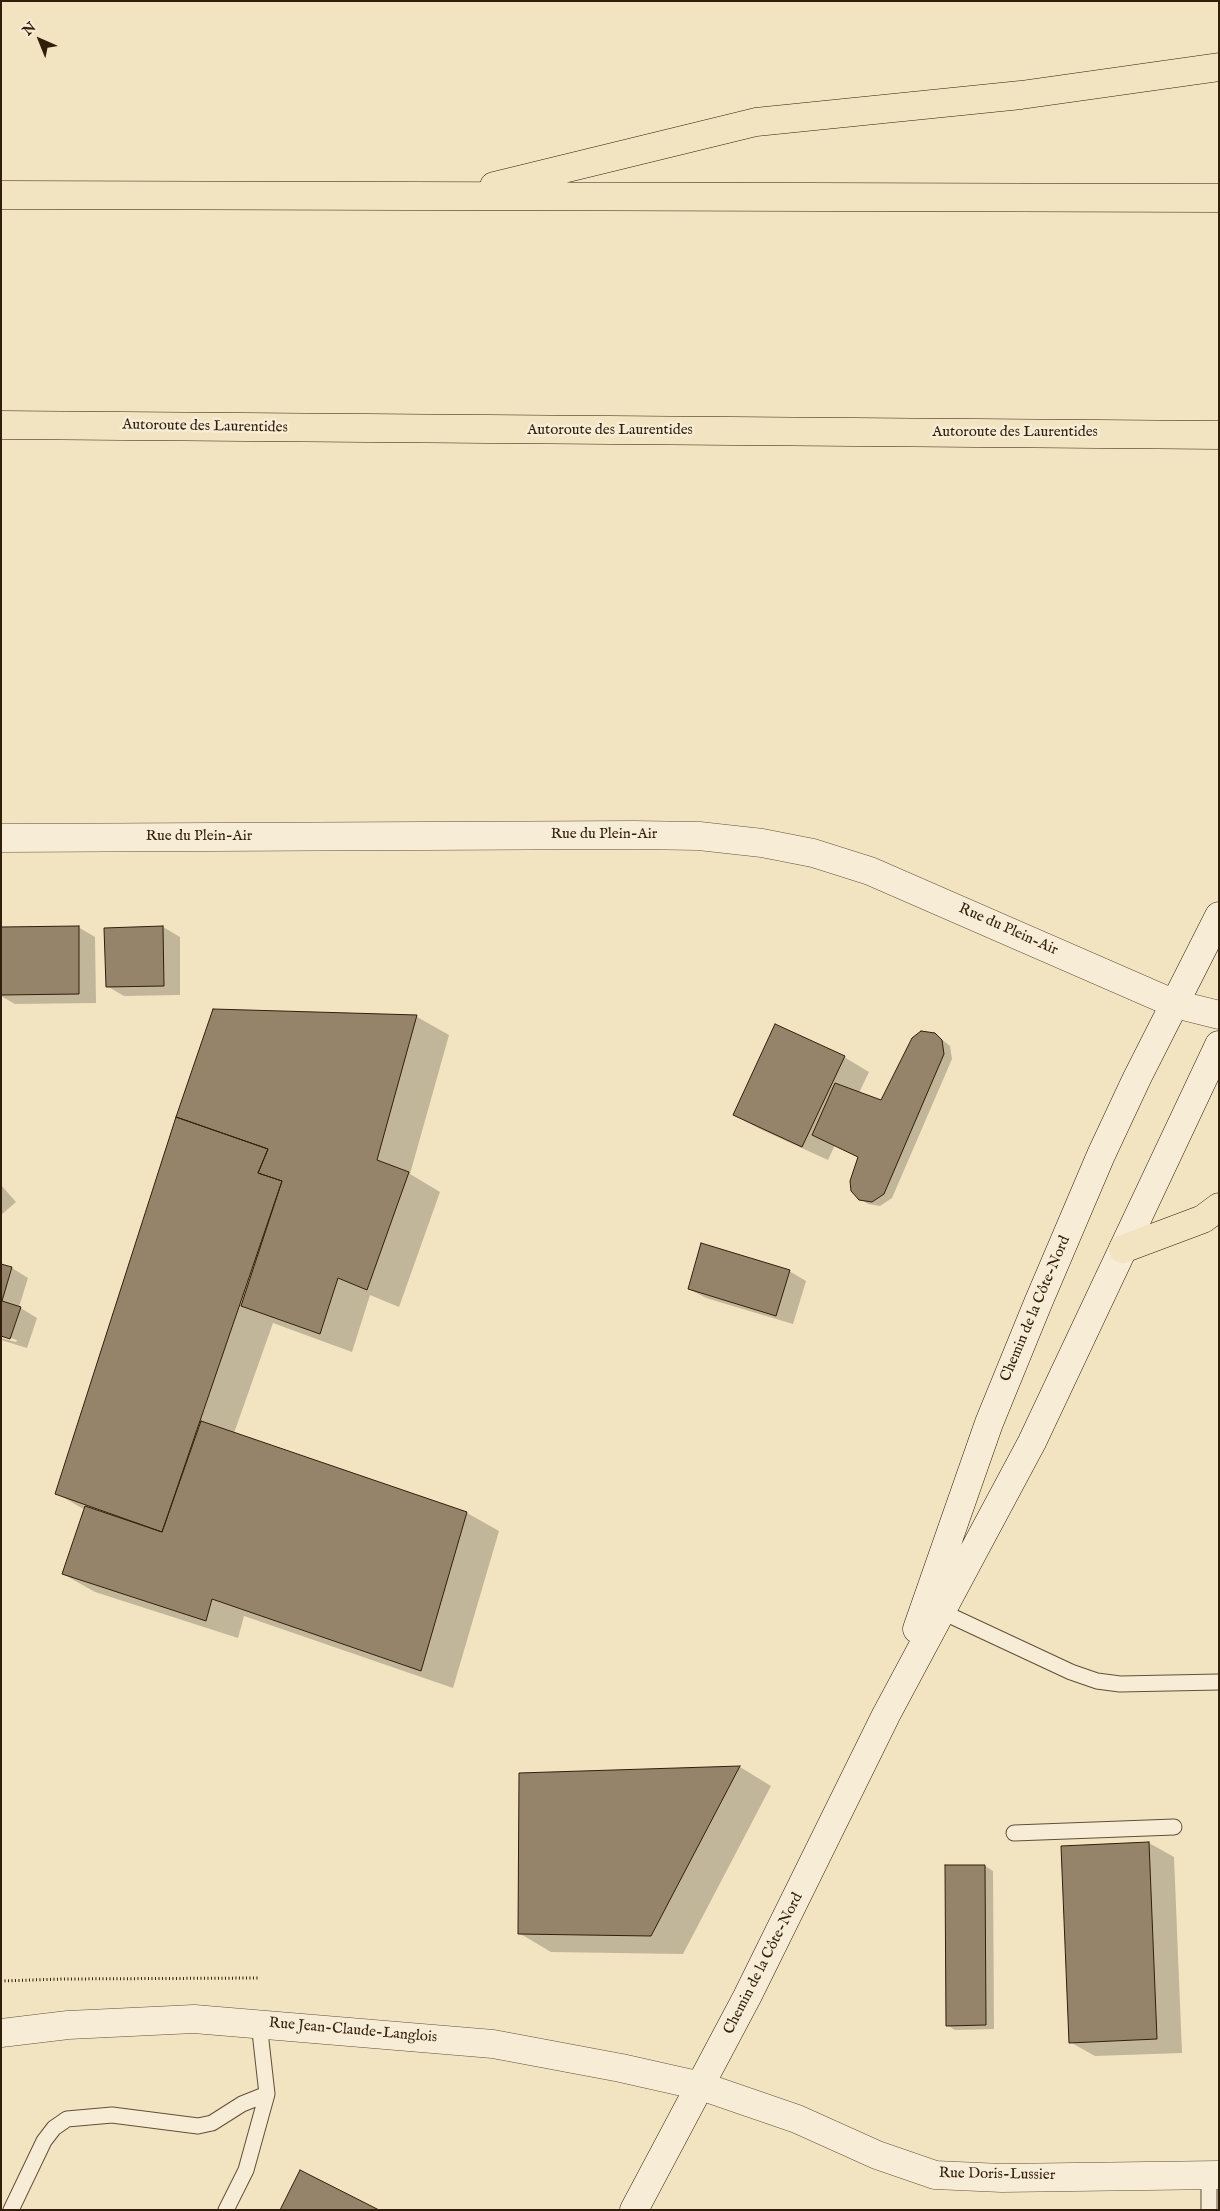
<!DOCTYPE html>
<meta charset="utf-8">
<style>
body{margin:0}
#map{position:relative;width:1220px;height:2211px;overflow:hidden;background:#f2e3c1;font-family:"IM FELL English",serif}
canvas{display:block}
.frame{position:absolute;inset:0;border:2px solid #311e0b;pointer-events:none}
.north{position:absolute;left:15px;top:15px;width:50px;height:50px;-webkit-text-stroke:4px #f7edd7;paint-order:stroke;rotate:316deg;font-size:14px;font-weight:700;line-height:20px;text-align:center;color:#311e0b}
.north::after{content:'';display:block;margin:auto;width:18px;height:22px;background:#311e0b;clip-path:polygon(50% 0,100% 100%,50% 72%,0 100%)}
</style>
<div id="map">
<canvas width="1220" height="2211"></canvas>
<div class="frame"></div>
<div class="north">N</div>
</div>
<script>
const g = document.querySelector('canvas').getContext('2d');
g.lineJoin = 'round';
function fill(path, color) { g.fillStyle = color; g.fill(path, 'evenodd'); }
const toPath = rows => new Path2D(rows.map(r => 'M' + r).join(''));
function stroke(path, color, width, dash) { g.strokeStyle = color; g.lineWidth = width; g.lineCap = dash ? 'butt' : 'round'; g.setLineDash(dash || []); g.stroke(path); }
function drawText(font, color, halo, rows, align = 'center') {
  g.font = font + ' "IM FELL English",serif'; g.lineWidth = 5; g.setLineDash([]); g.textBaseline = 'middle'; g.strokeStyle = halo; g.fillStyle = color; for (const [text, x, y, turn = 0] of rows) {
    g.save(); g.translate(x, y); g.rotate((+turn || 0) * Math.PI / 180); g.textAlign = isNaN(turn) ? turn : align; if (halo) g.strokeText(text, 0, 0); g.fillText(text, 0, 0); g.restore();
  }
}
const shadow = toPath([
 [78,927,95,937,96,1003,15,1004,1,996,1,928],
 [163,927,180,937,180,995,124,996,107,986],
 [214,1010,417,1017,449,1035,410,1174,440,1192,399,1307,370,1295,352,1352,273,1323,234,1433,467,1513,499,1531,453,1688,244,1616,238,1638,95,1592,63,1574,85,1510,56,1493],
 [776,1026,844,1057,869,1072,859,1093,882,1102,935,1034,950,1046,952,1059,892,1198,880,1206,868,1204,860,1199,859,1157,835,1145,828,1160,760,1129,735,1115],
 [1,1185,16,1202,1,1215],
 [1,1265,12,1268,28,1278,19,1307,37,1318,27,1348,1,1340,1,1338,16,1342,17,1340,1,1335],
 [789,1271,806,1281,793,1324,706,1298,689,1289],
 [740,1767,771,1786,683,1954,551,1952,519,1933,520,1774],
 [1149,1843,1174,1857,1182,2053,1095,2056,1070,2042],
 [985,1866,993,1871,994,2029,955,2030,947,2025,946,1867]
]);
const building = toPath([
 [79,926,79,994,1,995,1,927,79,926],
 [163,926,164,986,106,987,104,928,163,926],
 [213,1009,417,1015,377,1160,409,1172,367,1290,338,1278,320,1334,241,1306,282,1181,258,1173,268,1149,176,1117,213,1009],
 [775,1024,845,1056,802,1147,733,1115,775,1024],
 [921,1031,935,1033,942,1040,944,1054,884,1194,872,1202,859,1200,851,1191,850,1181,858,1157,812,1135,835,1083,881,1100,912,1038,921,1031],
 [176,1117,268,1149,258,1173,282,1181,162,1532,55,1494,176,1117],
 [701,1243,790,1270,776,1316,688,1289,701,1243],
 [1,1264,12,1267,2,1301,21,1307,10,1339,1,1336,1,1264],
 [201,1421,467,1512,421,1671,212,1599,206,1621,62,1574,85,1506,162,1532,201,1421],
 [740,1766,651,1936,518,1934,519,1773,740,1766],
 [1149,1842,1157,2039,1069,2043,1061,1846,1149,1842],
 [945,1865,985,1865,986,2025,946,2026,945,1865],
 [300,2170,379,2210,280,2210,300,2170]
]);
const path = toPath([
 [1,1981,62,1979,260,1978]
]);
const lane = toPath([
 [936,1609,1071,1672,1097,1681,1120,1684,1219,1682],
 [1014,1833,1174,1827],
 [11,2210,44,2141,54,2128,67,2119,112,2115,198,2126,212,2123,242,2104,267,2094],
 [226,2210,246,2170,267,2094,259,2023],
 [1209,2210,1209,2175]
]);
const street = toPath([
 [1,838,634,835,699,836,762,843,813,853,870,871,1175,1004,1219,1015],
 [1,2033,68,2025,194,2019,493,2044,621,2068,701,2086,797,2119,877,2155,935,2175,1002,2178,1219,2175]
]);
const secondary = toPath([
 [917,1629,989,1423,1038,1303,1101,1155,1137,1078,1219,916],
 [634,2210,747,1997,886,1715,1032,1442,1219,1045]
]);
const highway = toPath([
 [494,186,756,122,1021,95,1219,67],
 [1,195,1219,198],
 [1,425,1219,435],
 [1123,1249,1203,1219,1219,1207]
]);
const streetNames = [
 ["Autoroute des Laurentides",205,427,1],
 ["Autoroute des Laurentides",610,431],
 ["Autoroute des Laurentides",1015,433],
 ["Rue du Plein-Air",604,835],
 ["Rue du Plein-Air",199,837],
 ["Rue du Plein-Air",1008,930,24],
 ["Chemin de la Côte-Nord",1036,1309,-67],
 ["Chemin de la Côte-Nord",764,1964,-63],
 ["Rue Jean-Claude-Langlois",353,2031,5],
 ["Rue Doris-Lussier",997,2175,1]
];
fill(shadow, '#0003');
fill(building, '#95846a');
stroke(building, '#311e0b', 1);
stroke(lane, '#614f38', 17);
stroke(street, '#614f38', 29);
stroke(secondary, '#311e0b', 29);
stroke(highway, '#311e0b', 29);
stroke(path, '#311e0b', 3, [1, 2.5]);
stroke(lane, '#f7edd7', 15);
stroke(street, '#f7edd7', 28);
stroke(secondary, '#f7edd7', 28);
stroke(highway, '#f2e3c1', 28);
drawText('15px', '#311e0b', '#f7edd7', streetNames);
</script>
